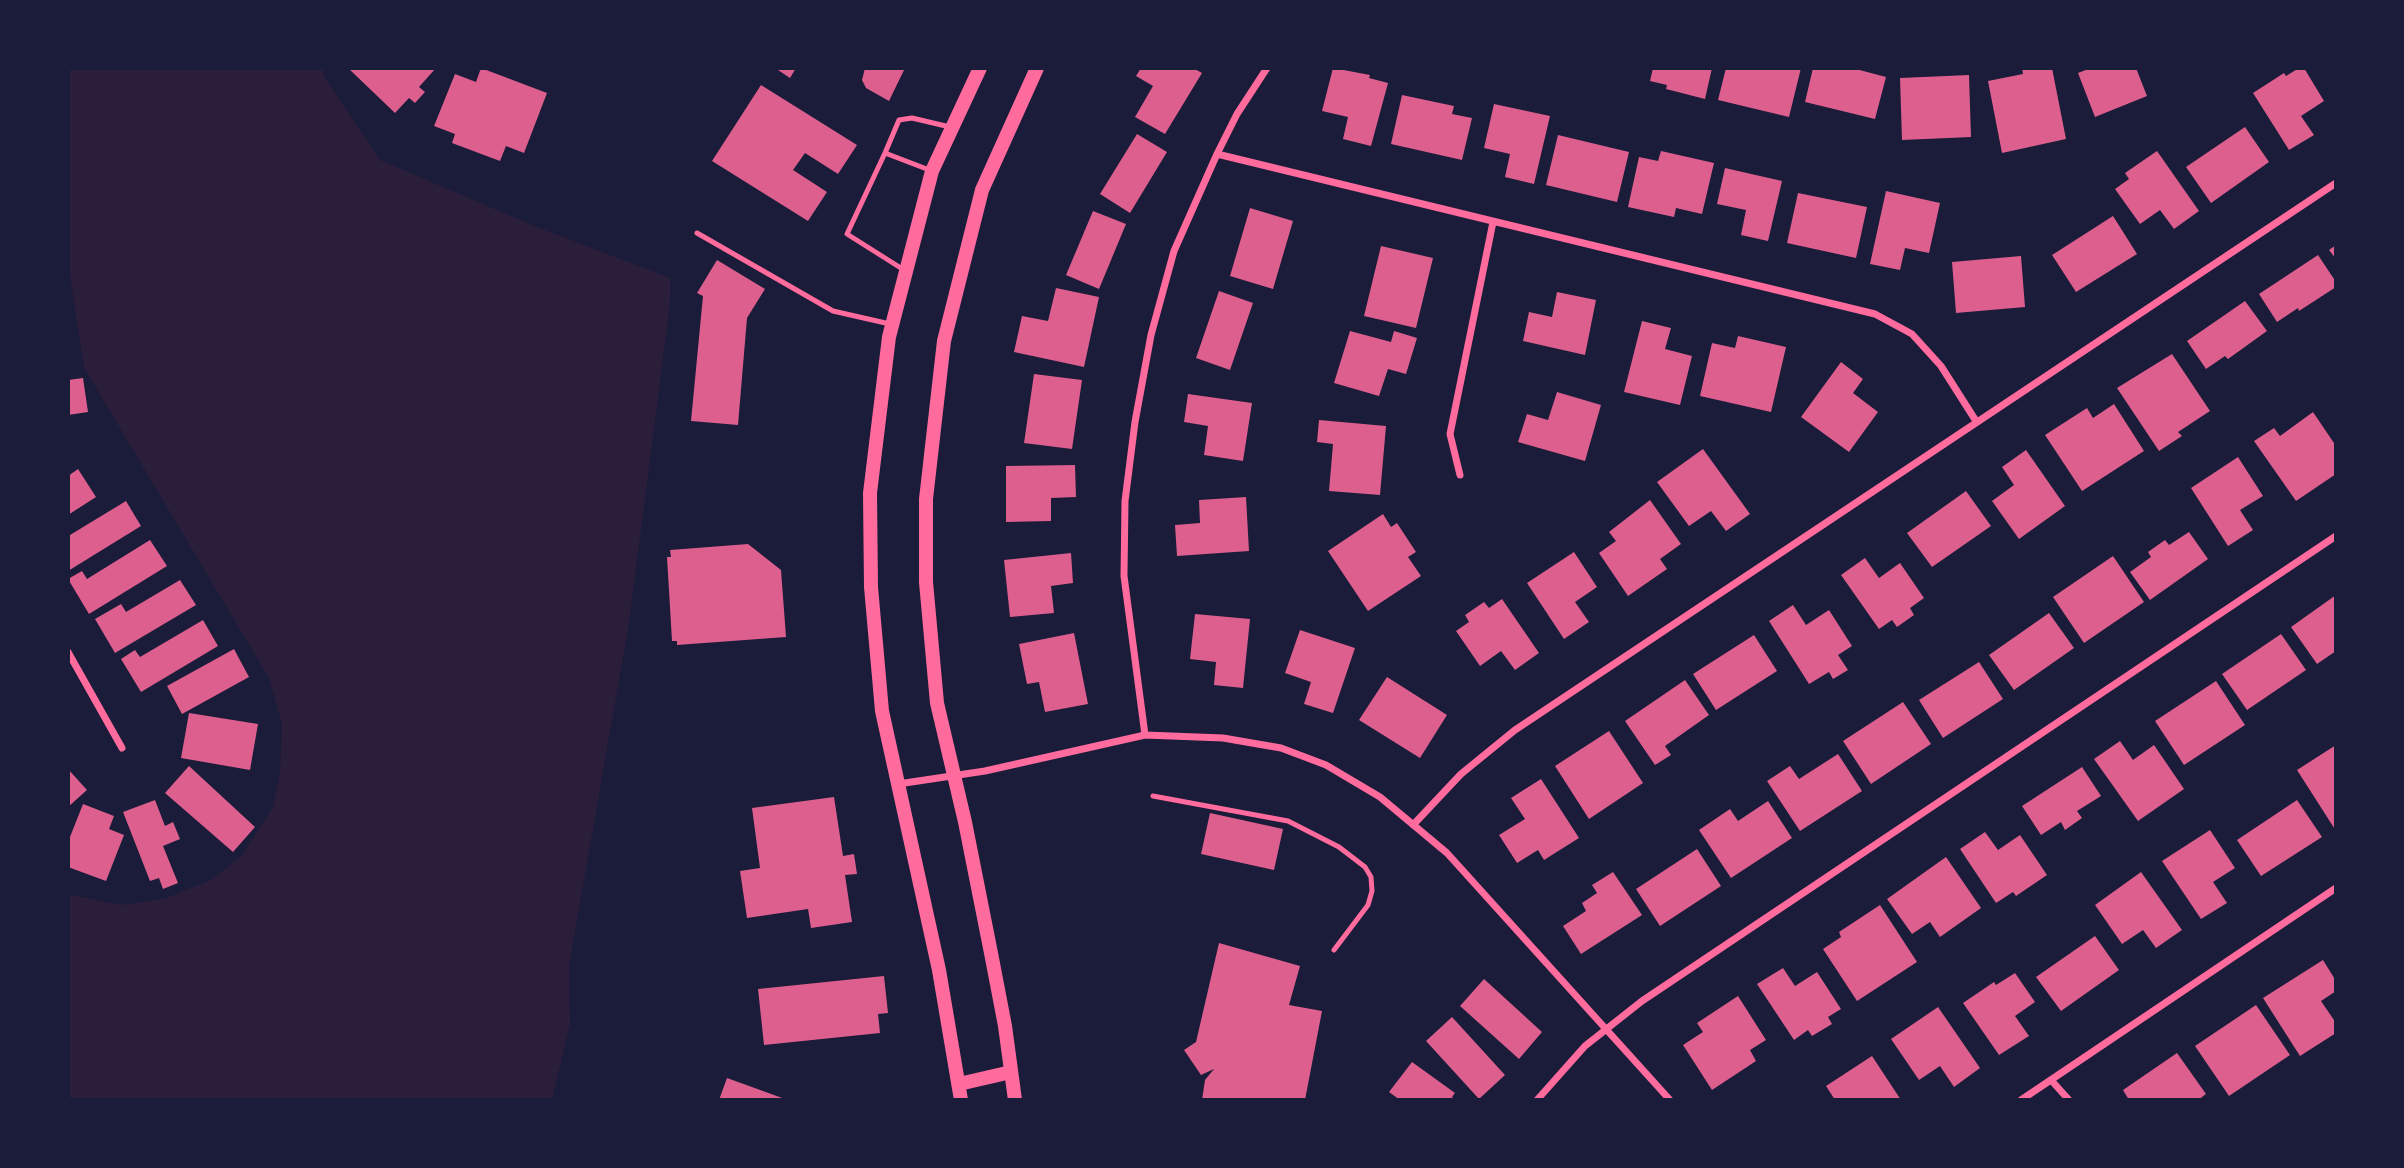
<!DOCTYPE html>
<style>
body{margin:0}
#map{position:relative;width:2404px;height:1168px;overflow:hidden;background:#1b1b3a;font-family:Montserrat,sans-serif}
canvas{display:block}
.frame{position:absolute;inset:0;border:70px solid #1b1b3a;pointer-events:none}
</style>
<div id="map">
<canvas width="2404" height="1168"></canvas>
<div class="frame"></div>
</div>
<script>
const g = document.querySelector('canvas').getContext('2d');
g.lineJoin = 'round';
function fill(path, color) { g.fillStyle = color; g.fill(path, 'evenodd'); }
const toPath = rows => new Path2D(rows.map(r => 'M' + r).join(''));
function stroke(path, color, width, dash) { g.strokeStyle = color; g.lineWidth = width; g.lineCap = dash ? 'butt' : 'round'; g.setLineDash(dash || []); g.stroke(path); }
const green = toPath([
 [68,68,322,68,325,78,380,160,537,227,670,278,670,303,629,623,569,966,570,1024,552,1100,68,1100,68,894,120,905,164,899,213,879,243,854,273,807,280,772,282,724,269,678,84,368,68,262]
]);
const building = toPath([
 [348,68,436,68,419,87,425,92,415,103,409,98,395,113],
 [481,68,547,93,524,153,506,146,500,161,452,143,455,134,434,126,455,74,476,82],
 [775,68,796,68,790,78],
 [865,68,905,68,889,101,866,88,862,80],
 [1141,68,1193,68,1202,73,1165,134,1135,117,1153,86,1136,76],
 [1333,68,1370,75,1369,78,1388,83,1371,146,1343,139,1348,117,1322,111],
 [1653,68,1712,68,1705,99,1666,89,1667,85,1650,81],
 [1726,68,1801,68,1789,117,1718,100],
 [1813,68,1852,68,1886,77,1875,119,1805,102],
 [2022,68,2052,68,2066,139,2002,153,1988,81,2023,74],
 [2091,68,2136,68,2147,96,2095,117,2078,73],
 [2299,68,2304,68,2324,101,2301,116,2314,135,2289,150,2253,93,2284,73,2286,76],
 [1969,75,1971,137,1902,140,1900,78],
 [761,85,857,145,838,174,805,153,793,170,827,192,808,221,712,161],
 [1402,95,1454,106,1452,114,1472,118,1462,160,1391,144],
 [1494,104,1550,116,1534,184,1505,177,1510,154,1484,148],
 [2245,127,2269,162,2211,203,2186,167],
 [1137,134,1167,152,1130,213,1100,194],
 [1558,135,1629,152,1617,202,1546,185],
 [1661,151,1714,163,1702,214,1676,208,1674,217,1628,207,1639,157,1658,161],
 [2157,151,2199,211,2174,229,2160,210,2140,224,2115,189,2129,179,2125,173],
 [1725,168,1782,181,1768,241,1741,235,1746,210,1717,204],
 [1886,191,1940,203,1929,253,1905,248,1900,270,1870,264],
 [1798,193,1867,207,1856,258,1787,243],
 [1250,208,1293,221,1273,289,1230,276],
 [1093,211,1126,224,1099,289,1066,275],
 [2113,216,2137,254,2076,292,2052,255],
 [2336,245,2336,259,2329,250],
 [1381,246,1433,258,1416,328,1364,316],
 [2318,255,2336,282,2336,287,2299,311,2298,308,2277,322,2259,294],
 [2021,256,2025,307,1956,313,1952,262],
 [717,260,765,289,747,318,738,425,691,421,703,296,697,293],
 [1056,288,1099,297,1084,367,1014,352,1022,316,1048,321],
 [1219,291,1253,303,1230,370,1196,358],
 [1557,292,1596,300,1585,355,1523,341,1529,312,1552,317],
 [2245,301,2267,331,2228,359,2225,356,2206,369,2187,341],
 [1642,321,1671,328,1665,349,1692,356,1680,405,1624,392],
 [1350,331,1391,342,1394,331,1417,338,1406,374,1388,369,1379,396,1334,383],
 [1738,336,1786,347,1771,412,1700,396,1712,343,1735,348],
 [2172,354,2210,411,2178,432,2182,436,2159,451,2117,388],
 [1841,362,1863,379,1853,393,1878,412,1849,452,1801,417],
 [1034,374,1082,380,1072,449,1024,443],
 [83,378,88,412,68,415,68,380],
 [1557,392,1601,405,1585,461,1518,442,1527,414,1548,420],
 [1188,394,1252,403,1243,461,1204,455,1208,426,1184,422],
 [2114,404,2144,451,2082,491,2045,435,2087,408,2093,418],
 [2313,412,2336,446,2336,474,2296,501,2254,441,2274,428,2280,436],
 [1319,420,1386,426,1380,495,1329,491,1333,444,1317,442],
 [1703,449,1750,514,1726,531,1711,511,1689,526,1657,482],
 [2026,450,2065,506,2019,539,1992,501,2014,485,2002,467],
 [2238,457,2263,496,2240,510,2253,530,2228,546,2191,488],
 [1075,465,1076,497,1051,498,1051,521,1006,522,1006,466],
 [78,469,96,497,68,515,68,476],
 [1966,491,1991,526,1932,567,1907,533],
 [1246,497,1249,551,1177,556,1175,525,1200,523,1199,500],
 [1650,500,1681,544,1660,559,1667,569,1628,596,1599,553,1616,541,1609,532],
 [126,501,141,526,68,571,68,532,70,535],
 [1383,514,1391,527,1397,523,1416,552,1408,557,1421,576,1368,611,1328,551],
 [2189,532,2208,559,2150,600,2130,572,2151,557,2148,552,2165,540,2169,545],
 [150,540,167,566,89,614,68,579,82,571,87,579],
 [748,544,781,570,786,637,677,645,677,641,672,641,667,557,671,557,670,550],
 [1574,552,1597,587,1575,602,1589,622,1564,639,1527,583],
 [1071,553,1073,583,1051,586,1054,613,1010,617,1004,560],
 [2113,556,2144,602,2084,643,2053,597],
 [1865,558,1879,578,1900,563,1924,598,1910,608,1914,615,1897,627,1892,620,1879,629,1841,575],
 [180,580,196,605,115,653,95,619,121,604,126,612],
 [2336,595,2336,651,2317,664,2291,627],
 [1502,599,1539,653,1515,670,1501,651,1480,666,1456,631,1469,622,1465,615,1484,602,1489,608],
 [1793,605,1806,625,1829,610,1852,646,1838,655,1848,670,1833,679,1829,672,1809,684,1769,621],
 [2049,613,2074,648,2014,690,1989,655],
 [1195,614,1250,619,1243,688,1214,685,1216,662,1190,659],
 [203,620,218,646,141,692,121,659,135,650,140,657],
 [1300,630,1355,648,1333,713,1304,704,1311,682,1285,673],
 [1074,633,1088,704,1045,712,1039,682,1027,684,1019,644],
 [2281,634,2306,670,2247,710,2222,674],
 [1754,635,1777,671,1716,710,1693,674],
 [234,649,249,677,182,714,167,686],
 [1979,662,2003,699,1943,738,1919,700],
 [1387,677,1447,715,1420,758,1359,720],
 [1685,680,1709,715,1665,746,1671,755,1655,765,1625,721],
 [2216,681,2245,725,2184,765,2155,721],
 [1903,702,1931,744,1871,784,1843,741],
 [189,713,258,724,250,770,181,758],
 [1609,731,1643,783,1589,819,1555,766],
 [2120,741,2133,760,2154,745,2184,789,2138,821,2094,759],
 [2336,745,2336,831,2297,770],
 [1838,754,1862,791,1800,831,1767,781,1790,766,1799,779],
 [189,766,255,827,233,852,165,793],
 [2082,767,2101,796,2077,811,2082,818,2065,830,2061,822,2041,835,2022,806],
 [68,769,87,790,68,807],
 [1541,779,1579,838,1544,860,1538,850,1517,863,1499,835,1525,819,1511,798],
 [834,797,843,856,854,854,857,874,845,875,852,922,811,928,808,909,747,918,740,871,760,868,752,808],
 [155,800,165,826,173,822,180,839,163,846,178,883,163,889,159,878,150,881,123,812],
 [2297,800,2322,837,2261,876,2237,840],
 [1768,801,1792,838,1731,878,1699,830,1730,809,1738,821],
 [83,804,114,816,109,829,124,835,106,881,68,867,68,842],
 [1210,813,1283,829,1274,870,1201,854],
 [2210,830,2235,868,2213,882,2227,903,2201,919,2162,861],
 [1985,832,1998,850,2020,835,2047,875,2016,896,2013,892,1996,903,1960,849],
 [1697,849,1721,886,1660,926,1636,889],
 [1946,857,1981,908,1940,937,1930,922,1912,934,1887,899],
 [1613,872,1642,915,1581,954,1563,926,1586,911,1582,903,1597,893,1592,885],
 [2141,872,2182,930,2156,948,2143,930,2122,944,2095,905],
 [1880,905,1917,962,1857,1001,1823,949,1841,937,1839,932],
 [2095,936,2119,970,2061,1011,2036,977],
 [1219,943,1300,966,1289,1005,1322,1011,1305,1100,1202,1100,1205,1080,1214,1069,1201,1075,1184,1050,1196,1042],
 [2323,960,2336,981,2336,991,2321,1001,2336,1023,2336,1033,2300,1056,2263,998],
 [1783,968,1795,986,1817,972,1841,1009,1828,1017,1832,1024,1812,1036,1808,1030,1794,1040,1757,984],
 [2015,973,2035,1002,2015,1016,2029,1036,1999,1055,1963,1003,1994,982,1996,985],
 [884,976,888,1013,878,1014,880,1033,764,1045,758,989],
 [1484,979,1542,1032,1519,1059,1460,1006],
 [1738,996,1766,1040,1750,1050,1756,1061,1712,1090,1683,1045,1703,1032,1697,1023],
 [2256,1005,2290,1055,2229,1096,2195,1046],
 [1938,1007,1980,1068,1954,1087,1940,1066,1919,1080,1891,1039],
 [1452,1017,1505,1075,1479,1099,1426,1041],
 [2177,1053,2206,1094,2198,1100,2129,1100,2123,1090],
 [1872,1056,1901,1100,1835,1100,1826,1086],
 [1412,1062,1455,1093,1452,1097,1455,1100,1400,1100,1389,1092],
 [727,1078,785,1099,785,1100,719,1100]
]);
const service = toPath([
 [885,153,899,120,912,118,950,127],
 [697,233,833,311,890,324],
 [904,270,847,234,885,153,932,171],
 [1153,796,1288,821,1339,847,1365,867,1371,877,1372,891,1368,905,1334,950]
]);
const minor = toPath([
 [1217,154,1875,314,1912,334,1941,366,1976,421],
 [1460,475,1450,434,1493,222],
 [68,652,122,748],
 [1145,735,1124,576,1125,501,1135,422,1151,335,1174,251,1217,154,1237,114,1267,68],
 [898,784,985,771,1145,735,1223,738,1281,748,1326,765,1380,797,1447,853,1670,1100],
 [1413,825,1461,774,1515,730,2336,183],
 [2051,1080,2069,1100],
 [1537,1100,1585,1046,1642,1001,2336,536],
 [2021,1100,2336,888]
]);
const secondary = toPath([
 [959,1084,1011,1072],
 [961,1100,939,970,882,711,871,587,870,493,889,337,932,171,980,68],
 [1015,1100,1005,1026,991,953,965,822,937,703,926,582,926,499,944,341,982,190,1037,68]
]);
fill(green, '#2a1e3b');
fill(building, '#dd5f8e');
stroke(service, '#ff6b9d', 5);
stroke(minor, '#ff6b9d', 7);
stroke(secondary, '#ff6b9d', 14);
</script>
